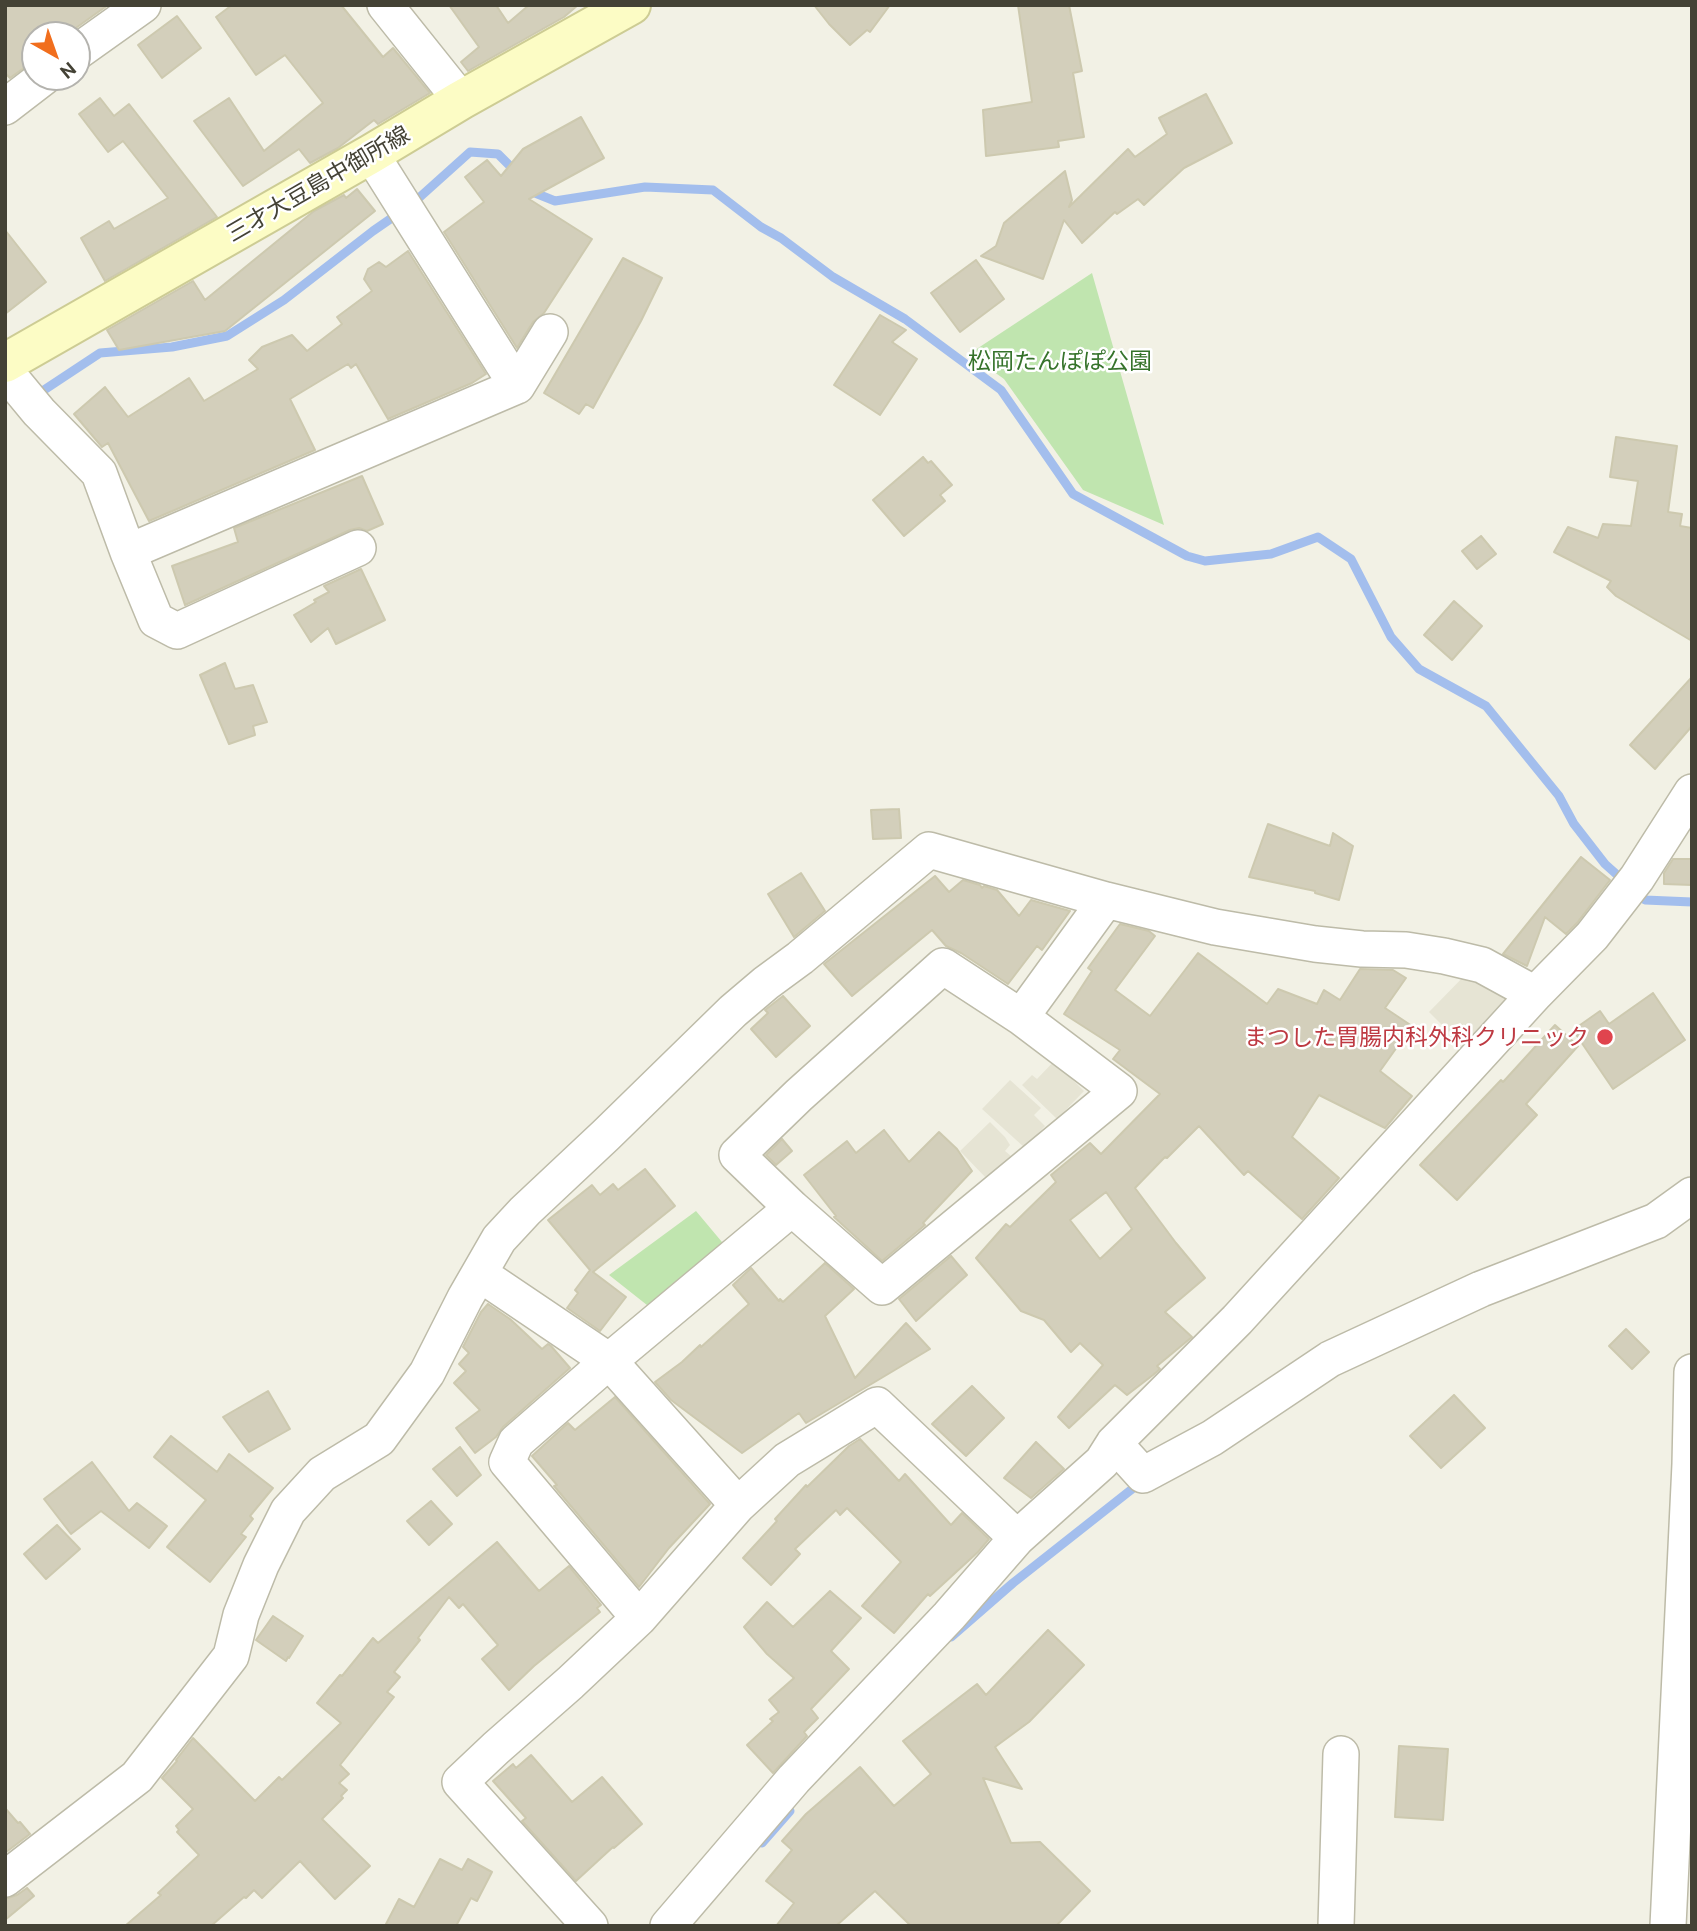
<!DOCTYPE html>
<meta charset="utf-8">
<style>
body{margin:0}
#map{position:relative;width:1697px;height:1931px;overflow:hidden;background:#f2f1e5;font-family:Ubuntu,sans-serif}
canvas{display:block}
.frame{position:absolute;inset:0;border:7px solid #444235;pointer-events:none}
.north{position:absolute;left:21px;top:21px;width:70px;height:70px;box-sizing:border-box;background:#fff;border:2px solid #b4b3ae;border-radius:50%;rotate:140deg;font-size:19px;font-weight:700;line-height:28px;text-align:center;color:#444235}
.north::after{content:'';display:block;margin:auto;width:24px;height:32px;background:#f16e1d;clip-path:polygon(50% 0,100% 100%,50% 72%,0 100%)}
</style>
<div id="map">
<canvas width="1697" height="1931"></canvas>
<div class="frame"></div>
<div class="north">N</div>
</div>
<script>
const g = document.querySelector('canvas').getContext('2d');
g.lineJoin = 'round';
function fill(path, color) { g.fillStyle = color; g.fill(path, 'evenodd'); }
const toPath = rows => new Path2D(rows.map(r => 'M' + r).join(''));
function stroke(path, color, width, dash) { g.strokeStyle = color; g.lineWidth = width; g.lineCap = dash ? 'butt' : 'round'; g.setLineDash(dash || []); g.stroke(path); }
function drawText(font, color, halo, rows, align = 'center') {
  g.font = font + ' Ubuntu,"Noto Sans JP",sans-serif'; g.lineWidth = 5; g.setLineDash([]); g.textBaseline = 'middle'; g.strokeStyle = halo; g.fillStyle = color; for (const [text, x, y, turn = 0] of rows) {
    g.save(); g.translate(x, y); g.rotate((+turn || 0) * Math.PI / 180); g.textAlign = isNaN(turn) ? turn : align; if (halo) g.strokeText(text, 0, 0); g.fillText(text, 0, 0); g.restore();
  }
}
const residential = toPath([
 [1471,969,1510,998,1467,1043,1454,1029,1449,1032,1429,1012],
 [1059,1056,1076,1073,1071,1078,1084,1091,1057,1119,1022,1085,1032,1075,1037,1079],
 [1010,1080,1041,1108,1034,1115,1045,1126,1025,1148,982,1109],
 [990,1122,1005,1137,1010,1145,1005,1151,1011,1156,988,1180,960,1151]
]);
const green = toPath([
 [1092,273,1164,525,1083,490,1004,379,969,354],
 [696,1211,727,1248,652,1309,609,1275]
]);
const stream = toPath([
 [530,187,535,193,555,201,645,187,713,190,761,227,781,238,833,277,905,319,1001,390,1073,494,1187,556,1205,561,1271,554,1318,537,1351,559,1391,637,1419,669,1486,706,1559,796,1574,824,1605,864,1624,881],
 [411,205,470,152,498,154,518,174],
 [44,390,100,353,172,347,227,336,284,300,373,231,399,213],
 [1634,890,1645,900,1692,902],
 [951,1637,1013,1583,1141,1482],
 [762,1843,790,1811]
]);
const building = toPath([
 [5,5,108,5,66,35,35,35,35,60,10,78,5,73,5,5],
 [232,5,341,5,383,57,393,48,430,93,378,124,374,120,338,148,310,163,299,149,243,186,194,121,229,98,264,151,323,103,285,55,256,75,216,17,232,5],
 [449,5,496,5,508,23,529,5,578,5,564,17,468,71,461,62,479,47,449,5],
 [814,5,890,5,870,32,867,30,850,45,829,24,814,5],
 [1018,5,1069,5,1082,71,1073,73,1084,137,1058,141,1059,147,986,156,983,110,1032,102,1018,5],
 [177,16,201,48,162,78,138,45,177,16],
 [1206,94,1232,143,1184,168,1144,205,1138,199,1117,214,1115,212,1082,243,1064,220,1043,279,981,256,996,246,1004,223,1065,171,1072,200,1069,207,1128,149,1135,157,1167,134,1159,118,1206,94],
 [100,98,114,116,129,104,217,217,105,281,81,238,109,221,114,229,168,198,123,141,108,152,79,114,100,98],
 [581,117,604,158,529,199,592,239,544,313,533,322,517,348,444,232,484,202,465,177,487,160,501,176,523,149,581,117],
 [357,189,375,211,225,331,119,350,107,330,193,281,205,300,314,211,344,195,346,198,357,189],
 [5,230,46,282,5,314,5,230],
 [408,251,486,374,472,383,388,419,356,364,351,368,348,364,290,399,315,450,149,521,108,443,102,447,74,414,105,387,128,417,189,378,204,401,258,369,249,360,262,347,292,335,307,351,342,324,337,317,372,291,364,279,368,269,379,262,386,267,408,251],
 [623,258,662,278,641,321,593,408,586,404,579,414,544,393,623,258],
 [976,260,1004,299,960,332,931,293,976,260],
 [880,315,906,330,892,342,917,359,880,415,834,385,880,315],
 [1616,437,1677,446,1668,512,1682,514,1680,526,1692,528,1692,641,1616,596,1607,587,1611,581,1554,552,1568,527,1598,538,1603,524,1631,526,1638,481,1610,477,1616,437],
 [923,457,928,463,931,461,952,485,940,495,945,501,904,536,873,500,923,457],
 [362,476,383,524,367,531,359,528,350,530,185,605,172,566,238,542,234,528,362,476],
 [1481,536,1496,554,1477,569,1462,551,1481,536],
 [361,569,385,620,336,644,328,628,311,642,294,615,316,602,314,600,329,592,324,586,361,569],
 [1454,601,1482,626,1452,660,1424,635,1454,601],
 [225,663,235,689,253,685,267,722,253,726,255,735,229,744,200,675,225,663],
 [1692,677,1692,726,1655,769,1630,745,1692,677],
 [899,809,901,838,873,839,871,810,899,809],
 [1268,824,1330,846,1333,833,1353,846,1339,900,1315,893,1315,891,1249,877,1268,824],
 [1581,857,1610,880,1577,923,1566,934,1545,917,1527,966,1503,954,1581,857],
 [1673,859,1692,859,1692,885,1664,884,1664,873,1673,859],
 [801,873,825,911,794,937,768,894,801,873],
 [935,876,949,892,963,880,980,885,982,888,984,886,997,890,1019,916,1031,900,1070,911,1042,950,1037,946,1008,984,961,953,946,946,932,930,852,996,824,964,935,876],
 [1120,924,1149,931,1155,936,1115,990,1150,1016,1198,953,1267,1004,1278,989,1317,1004,1324,990,1340,1000,1360,969,1393,970,1406,978,1385,1008,1412,1026,1380,1071,1412,1096,1385,1128,1319,1095,1292,1137,1339,1178,1302,1219,1248,1171,1244,1175,1199,1126,1167,1158,1165,1157,1135,1188,1176,1243,1205,1278,1165,1312,1192,1337,1157,1366,1160,1369,1153,1375,1127,1395,1115,1385,1069,1428,1058,1417,1103,1365,1080,1343,1071,1352,1044,1320,1021,1311,976,1258,1006,1224,1010,1227,1056,1182,1051,1175,1090,1143,1101,1154,1160,1094,1113,1059,1120,1050,1064,1014,1092,971,1088,968,1120,924],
 [1106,1192,1132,1229,1100,1259,1070,1220,1106,1192],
 [1653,993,1685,1040,1613,1089,1573,1030,1600,1011,1609,1024,1653,993],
 [783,996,810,1026,776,1057,751,1029,768,1013,765,1010,783,996],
 [1555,1025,1578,1046,1526,1104,1537,1115,1457,1200,1420,1165,1501,1080,1503,1082,1555,1025],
 [884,1130,909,1162,939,1132,957,1149,972,1171,923,1223,925,1225,882,1261,834,1217,836,1216,804,1175,847,1141,856,1153,884,1130],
 [782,1139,792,1151,776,1165,766,1155,782,1139],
 [645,1169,675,1206,593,1272,626,1297,600,1331,567,1308,578,1293,575,1290,590,1270,548,1220,592,1185,600,1195,613,1184,618,1190,645,1169],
 [951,1256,967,1275,916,1321,899,1299,951,1256],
 [825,1263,854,1289,825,1316,855,1378,906,1323,930,1349,806,1423,799,1413,742,1453,671,1400,655,1382,682,1362,700,1345,701,1347,749,1304,733,1285,751,1268,779,1301,780,1299,783,1302,825,1263],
 [488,1304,510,1319,542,1349,548,1344,551,1346,570,1368,503,1427,496,1437,475,1453,456,1428,480,1410,454,1383,466,1371,459,1364,469,1353,463,1347,481,1312,488,1304],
 [1626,1329,1649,1352,1632,1369,1609,1346,1626,1329],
 [972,1386,1004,1418,966,1456,932,1424,972,1386],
 [268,1391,290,1429,249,1452,223,1417,268,1391],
 [1454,1395,1485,1428,1441,1468,1410,1436,1454,1395],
 [615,1397,710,1504,669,1548,639,1587,554,1486,557,1485,532,1456,568,1423,575,1430,615,1397],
 [171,1436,217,1472,229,1454,273,1488,250,1516,253,1519,241,1534,246,1537,210,1582,167,1547,206,1500,154,1457,171,1436],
 [860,1439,899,1481,905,1474,951,1525,962,1513,989,1539,978,1552,930,1596,928,1594,894,1633,862,1606,901,1562,847,1508,840,1515,836,1510,795,1549,800,1554,771,1585,743,1558,777,1521,775,1519,806,1485,807,1487,849,1446,860,1439],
 [1036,1442,1064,1469,1031,1498,1004,1478,1036,1442],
 [460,1447,481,1475,457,1496,433,1469,460,1447],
 [92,1462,129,1511,137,1503,167,1526,149,1548,101,1511,71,1534,44,1499,92,1462],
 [431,1501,452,1524,429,1545,407,1521,431,1501],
 [57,1525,80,1549,46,1579,24,1554,57,1525],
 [497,1542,539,1591,569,1566,601,1605,597,1608,600,1612,534,1666,509,1690,482,1659,498,1645,463,1604,459,1608,449,1597,418,1638,420,1640,394,1672,400,1677,387,1692,394,1697,340,1765,349,1774,339,1783,347,1790,341,1796,343,1798,322,1819,370,1866,335,1899,300,1861,262,1898,254,1890,246,1898,244,1897,211,1926,125,1926,161,1895,158,1893,199,1855,177,1832,179,1830,176,1826,193,1809,162,1778,177,1761,176,1760,193,1738,255,1801,279,1777,282,1780,341,1723,317,1703,340,1675,342,1676,373,1638,378,1643,497,1542],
 [830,1591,861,1618,831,1651,849,1669,811,1709,818,1718,804,1732,807,1736,773,1773,747,1745,773,1721,770,1719,779,1712,769,1700,794,1678,767,1654,744,1627,767,1602,793,1627,830,1591],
 [273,1616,303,1636,289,1658,288,1657,286,1661,256,1640,273,1616],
 [1048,1630,1084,1665,1029,1722,995,1747,1022,1789,983,1778,1011,1843,1040,1842,1090,1891,1056,1926,911,1926,875,1891,836,1926,776,1926,794,1903,766,1881,792,1850,782,1841,806,1814,860,1767,894,1806,931,1774,903,1741,977,1684,986,1695,1048,1630],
 [1399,1746,1448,1749,1443,1820,1395,1817,1399,1746],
 [531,1755,572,1802,602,1777,642,1824,614,1848,613,1847,576,1881,522,1821,526,1818,493,1781,513,1764,516,1768,531,1755],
 [5,1808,18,1823,20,1822,30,1834,5,1853,5,1808],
 [440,1859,462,1870,468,1859,492,1872,477,1901,471,1898,456,1926,385,1926,399,1899,414,1907,440,1859],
 [27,1888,34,1896,5,1920,5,1899,17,1895,27,1888]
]);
const minor = toPath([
 [385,5,461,100],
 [77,52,143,5],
 [5,107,44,77],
 [5,371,39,412,99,473,128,552,517,386,371,154],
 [517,386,550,332],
 [128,552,156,620,177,631,358,548],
 [1021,1017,1106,900,1215,927,1315,944,1362,949,1406,950,1444,956,1482,965,1535,994],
 [480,1274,609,1361,738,1505],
 [1692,1372,1690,1464,1692,1465],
 [1114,1443,1143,1475,1212,1438,1330,1359,1481,1289,1656,1221,1692,1195],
 [639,1618,507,1462,516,1442,609,1361,792,1208,737,1155,799,1095,943,966,1021,1017,1119,1091,882,1287,792,1208],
 [5,1879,137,1777,231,1656,241,1615,261,1565,288,1511,322,1474,379,1439,427,1373,465,1298,499,1239,525,1211,606,1135,733,1011,766,983,800,958,929,850,1106,900],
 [590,1926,460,1782,496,1748,570,1683,639,1618,738,1505,787,1460,877,1405,1017,1538],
 [668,1926,794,1779,949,1616,1017,1538,1102,1462,1114,1443,1237,1320,1535,994,1592,936,1637,878,1692,792],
 [1336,1926,1341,1754],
 [1668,1926,1690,1464]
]);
const secondary = toPath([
 [5,363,371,154,461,100,631,5]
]);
const markers = [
 [1605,1037,9,"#e0444e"]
];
const streetNames = [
 ["三才大豆島中御所線",318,184,-30]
];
const parkNames = [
 ["松岡たんぽぽ公園",1060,361]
];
const healthNames = [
 ["まつした胃腸内科外科クリニック",1589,1037]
];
fill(residential, '#e6e4d4');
fill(green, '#c0e5af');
stroke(stream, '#a3beed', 9);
fill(building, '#d3cfbb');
stroke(building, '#cdc9af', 2);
stroke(minor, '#bdbba8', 38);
stroke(secondary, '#cdcc94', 42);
stroke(minor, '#fff', 35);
stroke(secondary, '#fcfcc5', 38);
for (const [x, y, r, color] of markers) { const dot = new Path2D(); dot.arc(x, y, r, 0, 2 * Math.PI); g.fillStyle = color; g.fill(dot); stroke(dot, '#fff', 2.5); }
drawText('23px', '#444235', '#fff', streetNames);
drawText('23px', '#36732b', '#fff', parkNames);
drawText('23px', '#be3a42', '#fff', healthNames, 'right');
</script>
